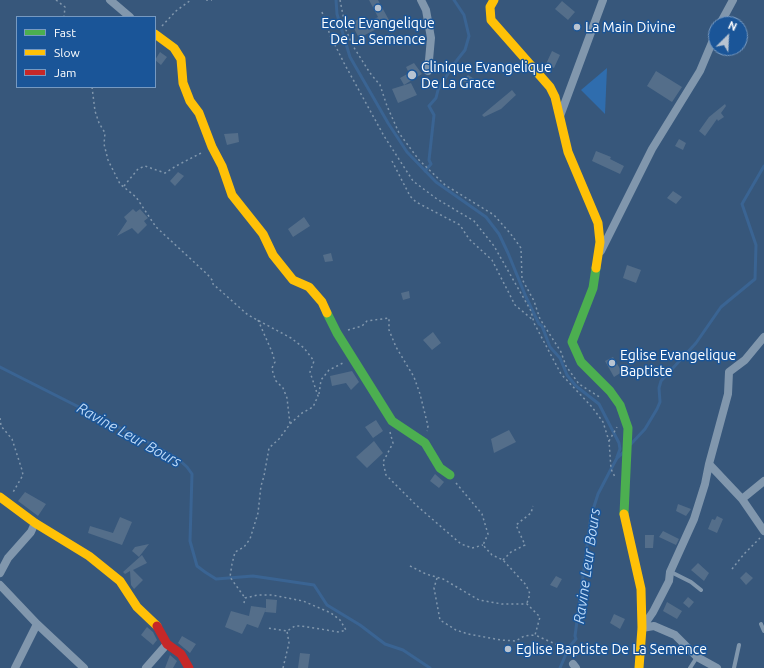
<!DOCTYPE html>
<style>
body{margin:0}
#map{position:relative;width:764px;height:668px;overflow:hidden;background:#37577b;font-family:Ubuntu,sans-serif}
canvas{display:block}
.legend{position:absolute;left:16px;top:16px;width:140px;height:72px;box-sizing:border-box;background:#1a5598;border:1px solid #7699c1;margin:0;padding:5px 7px;list-style:none;font-size:12px;color:#fff}
.legend li{display:flex;align-items:center;gap:8px;height:20px}
.legend b{width:20px;border:1px solid #7699c1}
.north{position:absolute;left:708px;top:16px;width:40px;height:40px;box-sizing:border-box;background:#1a5598;border:1px solid #7699c1;border-radius:50%;rotate:24deg;font-size:11px;font-weight:700;line-height:16px;text-align:center;color:#fff}
.north::after{content:'';display:block;margin:auto;width:14px;height:18px;background:#b9c4d1;clip-path:polygon(50% 0,100% 100%,50% 72%,0 100%)}
</style>
<div id="map">
<canvas width="764" height="668"></canvas>
<ul class="legend">
<li><b style="height:5px;background:#4caf50"></b>Fast</li>
<li><b style="height:5px;background:#ffc107"></b>Slow</li>
<li><b style="height:5px;background:#c62828"></b>Jam</li>
</ul>
<div class="north">N</div>
</div>
<script>
const g = document.querySelector('canvas').getContext('2d');
g.lineJoin = 'round';
function fill(path, color) { g.fillStyle = color; g.fill(path, 'evenodd'); }
const toPath = rows => new Path2D(rows.map(r => 'M' + r).join(''));
function stroke(path, color, width, dash) { g.strokeStyle = color; g.lineWidth = width; g.lineCap = dash ? 'butt' : 'round'; g.setLineDash(dash || []); g.stroke(path); }
function drawText(font, color, halo, rows, align = 'center') {
  g.font = font + ' Ubuntu,sans-serif'; g.lineWidth = 3; g.setLineDash([]); g.textBaseline = 'middle'; g.strokeStyle = halo; g.fillStyle = color; for (const [text, x, y, turn = 0] of rows) {
    g.save(); g.translate(x, y); g.rotate((+turn || 0) * Math.PI / 180); g.textAlign = isNaN(turn) ? turn : align; if (halo) g.strokeText(text, 0, 0); g.fillText(text, 0, 0); g.restore();
  }
}
const green = toPath([
 [607,68,605,114,581,90]
]);
const stream = toPath([
 [336,0,337,14,350,57,388,123,407,152,436,182,486,217,499,234,508,253,526,297,539,324,542,326,550,347,560,358,567,375,576,386,599,404,619,443,620,449,617,457],
 [425,171,431,164,429,160,434,115,429,106,436,98,438,90,454,64,465,50,469,36,464,15,454,0],
 [0,367,142,439,177,458,187,467,192,474,190,541,197,566,205,572,216,579,253,576,314,585,327,605,360,625,385,644,403,650,430,668],
 [631,444,645,429,657,409,660,402,659,388,661,381,696,343,721,307,755,279,756,245,742,204,764,166],
 [560,668,569,647,576,639,575,636,591,516,598,494,611,469,617,458,625,451]
]);
const building = toPath([
 [369,0,378,0,390,22,359,38,351,23,359,19,362,26,378,17],
 [562,1,575,12,568,20,555,9],
 [552,51,560,55,554,68,546,64],
 [160,52,167,57,161,65,155,60],
 [414,63,422,74,404,85,400,78,409,73,406,67],
 [656,71,682,87,672,102,647,86],
 [468,75,476,80,471,87,463,81],
 [411,83,417,95,398,103,392,89],
 [512,90,516,95,501,109,484,117,482,115],
 [725,104,726,106,721,113,724,117,718,121,717,119,705,136,699,131,709,117],
 [238,133,239,142,227,145,224,134],
 [679,139,686,143,683,150,675,146],
 [596,151,611,157,610,159,624,166,620,174,592,161],
 [178,172,184,176,175,186,170,181],
 [673,191,682,197,676,204,667,198],
 [133,209,136,212,140,209,148,218,144,221,147,225,138,234,132,228,117,236,127,221,124,217],
 [304,217,310,226,293,237,288,229],
 [331,253,333,261,325,262,323,255],
 [627,265,641,270,636,283,623,278],
 [409,291,410,298,403,300,401,293],
 [433,332,441,343,432,350,423,340],
 [613,357,622,372,614,377,605,361],
 [352,371,359,382,351,390,346,383,332,386,330,376],
 [376,420,383,431,373,438,365,427],
 [509,430,516,442,494,453,491,439],
 [374,441,383,453,367,468,356,457],
 [435,474,444,482,439,488,430,481],
 [25,492,46,504,38,516,18,501],
 [678,504,691,509,686,516,676,511],
 [717,516,723,519,717,533,708,529,712,519,715,520],
 [120,517,132,522,122,545,88,533,90,526,113,533],
 [663,531,679,539,676,545,659,537],
 [645,535,654,535,653,548,645,548],
 [149,544,139,557,132,551,135,547],
 [142,555,147,563,133,570,143,580,134,589,131,585,130,571,125,574,123,572],
 [698,563,709,573,704,581,691,570],
 [746,572,753,578,746,585,740,578],
 [556,576,562,579,557,588,550,585],
 [688,597,694,602,689,608,683,603],
 [266,599,277,600,276,613,265,612,266,609,258,628,247,624,242,634,225,627,231,611,249,616,251,606,266,608],
 [667,602,682,611,677,619,663,611],
 [614,614,625,619,620,629,610,623],
 [147,627,153,632,157,640,153,645,141,635],
 [182,636,196,644,190,653,178,643],
 [300,653,310,654,308,668,298,668],
 [170,655,177,661,173,668,165,668]
]);
const path = toPath([
 [56,0,65,7,64,17],
 [206,0,212,0],
 [340,0,346,30,353,46,370,73,380,85,387,106,399,133,419,160,445,185,494,215,510,233,521,248,522,279,534,301,540,319,561,352,566,366,579,384,601,398],
 [322,12,330,35,344,63,384,136,413,181,437,199,474,221,494,246,531,311,534,323,561,374,592,407,603,422,609,441,611,469,615,477],
 [162,26,176,11,191,0],
 [92,87,95,111,99,123,105,133,104,144,108,160,120,184,136,197,156,227,207,274,213,281,213,284,248,315,291,338,304,348,314,361,310,372,318,396,313,407,302,413,290,424,279,439,269,448,264,476,261,486,258,513,250,539,244,547,235,552,232,564,230,577,245,598],
 [392,161,410,196,416,202,460,225,469,239,492,260,515,305,533,320],
 [124,186,138,169,145,166,165,173,176,166,203,152],
 [258,320,272,352,275,362,272,368,273,373,276,381,283,388,287,398,290,424],
 [348,330,362,326,367,321,389,318,389,330,396,347,414,377,420,394,428,426,427,431],
 [319,394,321,380,329,370,343,363],
 [0,418,1,426,12,439,22,470,23,475,12,494],
 [390,432,393,443,383,462,386,475,416,505,461,544,472,548,483,545],
 [609,441,617,427],
 [456,483,482,514,488,534,483,545,492,555,503,560,526,585,530,594,527,603],
 [503,560,511,552,525,545,516,525,531,513,533,506],
 [410,566,426,574,443,579,479,600,502,604,527,604,540,617,535,635,560,646,569,647,577,652,576,656],
 [732,569,744,554,760,538],
 [437,578,434,588,440,620,456,630,468,634,501,640,516,641,524,636,535,635],
 [244,603,245,598,258,595,272,595,303,601,331,613,340,620,346,630,339,632,301,626,295,626,287,631,267,628],
 [283,668,289,643,287,631]
]);
const lane = toPath([
 [671,572,691,582,701,590],
 [761,624,764,631],
 [690,668,697,657],
 [734,668,739,645]
]);
const street = toPath([
 [110,0,130,17],
 [421,0,426,10,431,38,428,71],
 [720,24,733,0],
 [560,116,603,0],
 [601,251,652,149,700,71,716,33],
 [764,337,745,360,729,372,728,394,709,464,742,499,764,531],
 [742,499,764,481],
 [0,573,8,558,31,532,35,523],
 [0,585,37,624,84,668],
 [642,628,653,612,669,581,670,572,694,519,705,484,709,464],
 [642,628,654,626,675,635,697,657,717,668],
 [573,664,576,668],
 [15,668,37,624],
 [146,668,167,644]
]);
const fast = toPath([
 [596,268,593,288,572,342,581,362,610,391,620,405,628,428,624,514],
 [327,313,337,333,392,421,425,443,440,468,450,475]
]);
const slow = toPath([
 [494,0,490,7,491,20,550,87,555,97,568,152,598,223,600,242,596,268],
 [155,34,174,48,181,59,183,83,190,101,199,113,212,147,222,166,232,195,263,234,273,255,293,280,309,287,322,302,327,313],
 [0,497,35,523,89,556,120,581,137,607,157,626],
 [624,514,641,589,642,628,639,668]
]);
const jam = toPath([
 [157,626,167,644,181,654,189,668]
]);
const markers = [
 [378,8,4,"#b9c4d1"],
 [577,27,4,"#b9c4d1"],
 [412,75,5,"#b9c4d1"],
 [612,363,4,"#b9c4d1"],
 [508,649,4,"#b9c4d1"]
];
const poiNames = [
 ["Ecole Evangelique",378,23,"center"],
 ["De La Semence",378,39,"center"],
 ["La Main Divine",585,27],
 ["Clinique Evangelique",421,67],
 ["De La Grace",421,83],
 ["Eglise Evangelique",620,355],
 ["Baptiste",620,371],
 ["Eglise Baptiste De La Semence",516,649]
];
const waterNames = [
 ["Ravine Leur Bours",129,435,29],
 ["Ravine Leur Bours",587,566,-82]
];
fill(green, '#2f6dae');
stroke(stream, '#3a6493', 3);
fill(building, '#546e8a');
stroke(path, '#8197ad', 1.5, [2, 3]);
stroke(lane, '#8197ad', 4);
stroke(street, '#8197ad', 8);
stroke(fast, '#4caf50', 9);
stroke(slow, '#ffc107', 9);
stroke(jam, '#c62828', 9);
for (const [x, y, r, color] of markers) { const dot = new Path2D(); dot.arc(x, y, r, 0, 2 * Math.PI); g.fillStyle = color; g.fill(dot); stroke(dot, '#1a5598', 1.5); }
drawText('14px', '#fff', '#1a5598', poiNames, 'left');
drawText('italic 15px', '#bcd9f7', '#1a5598', waterNames);
</script>
